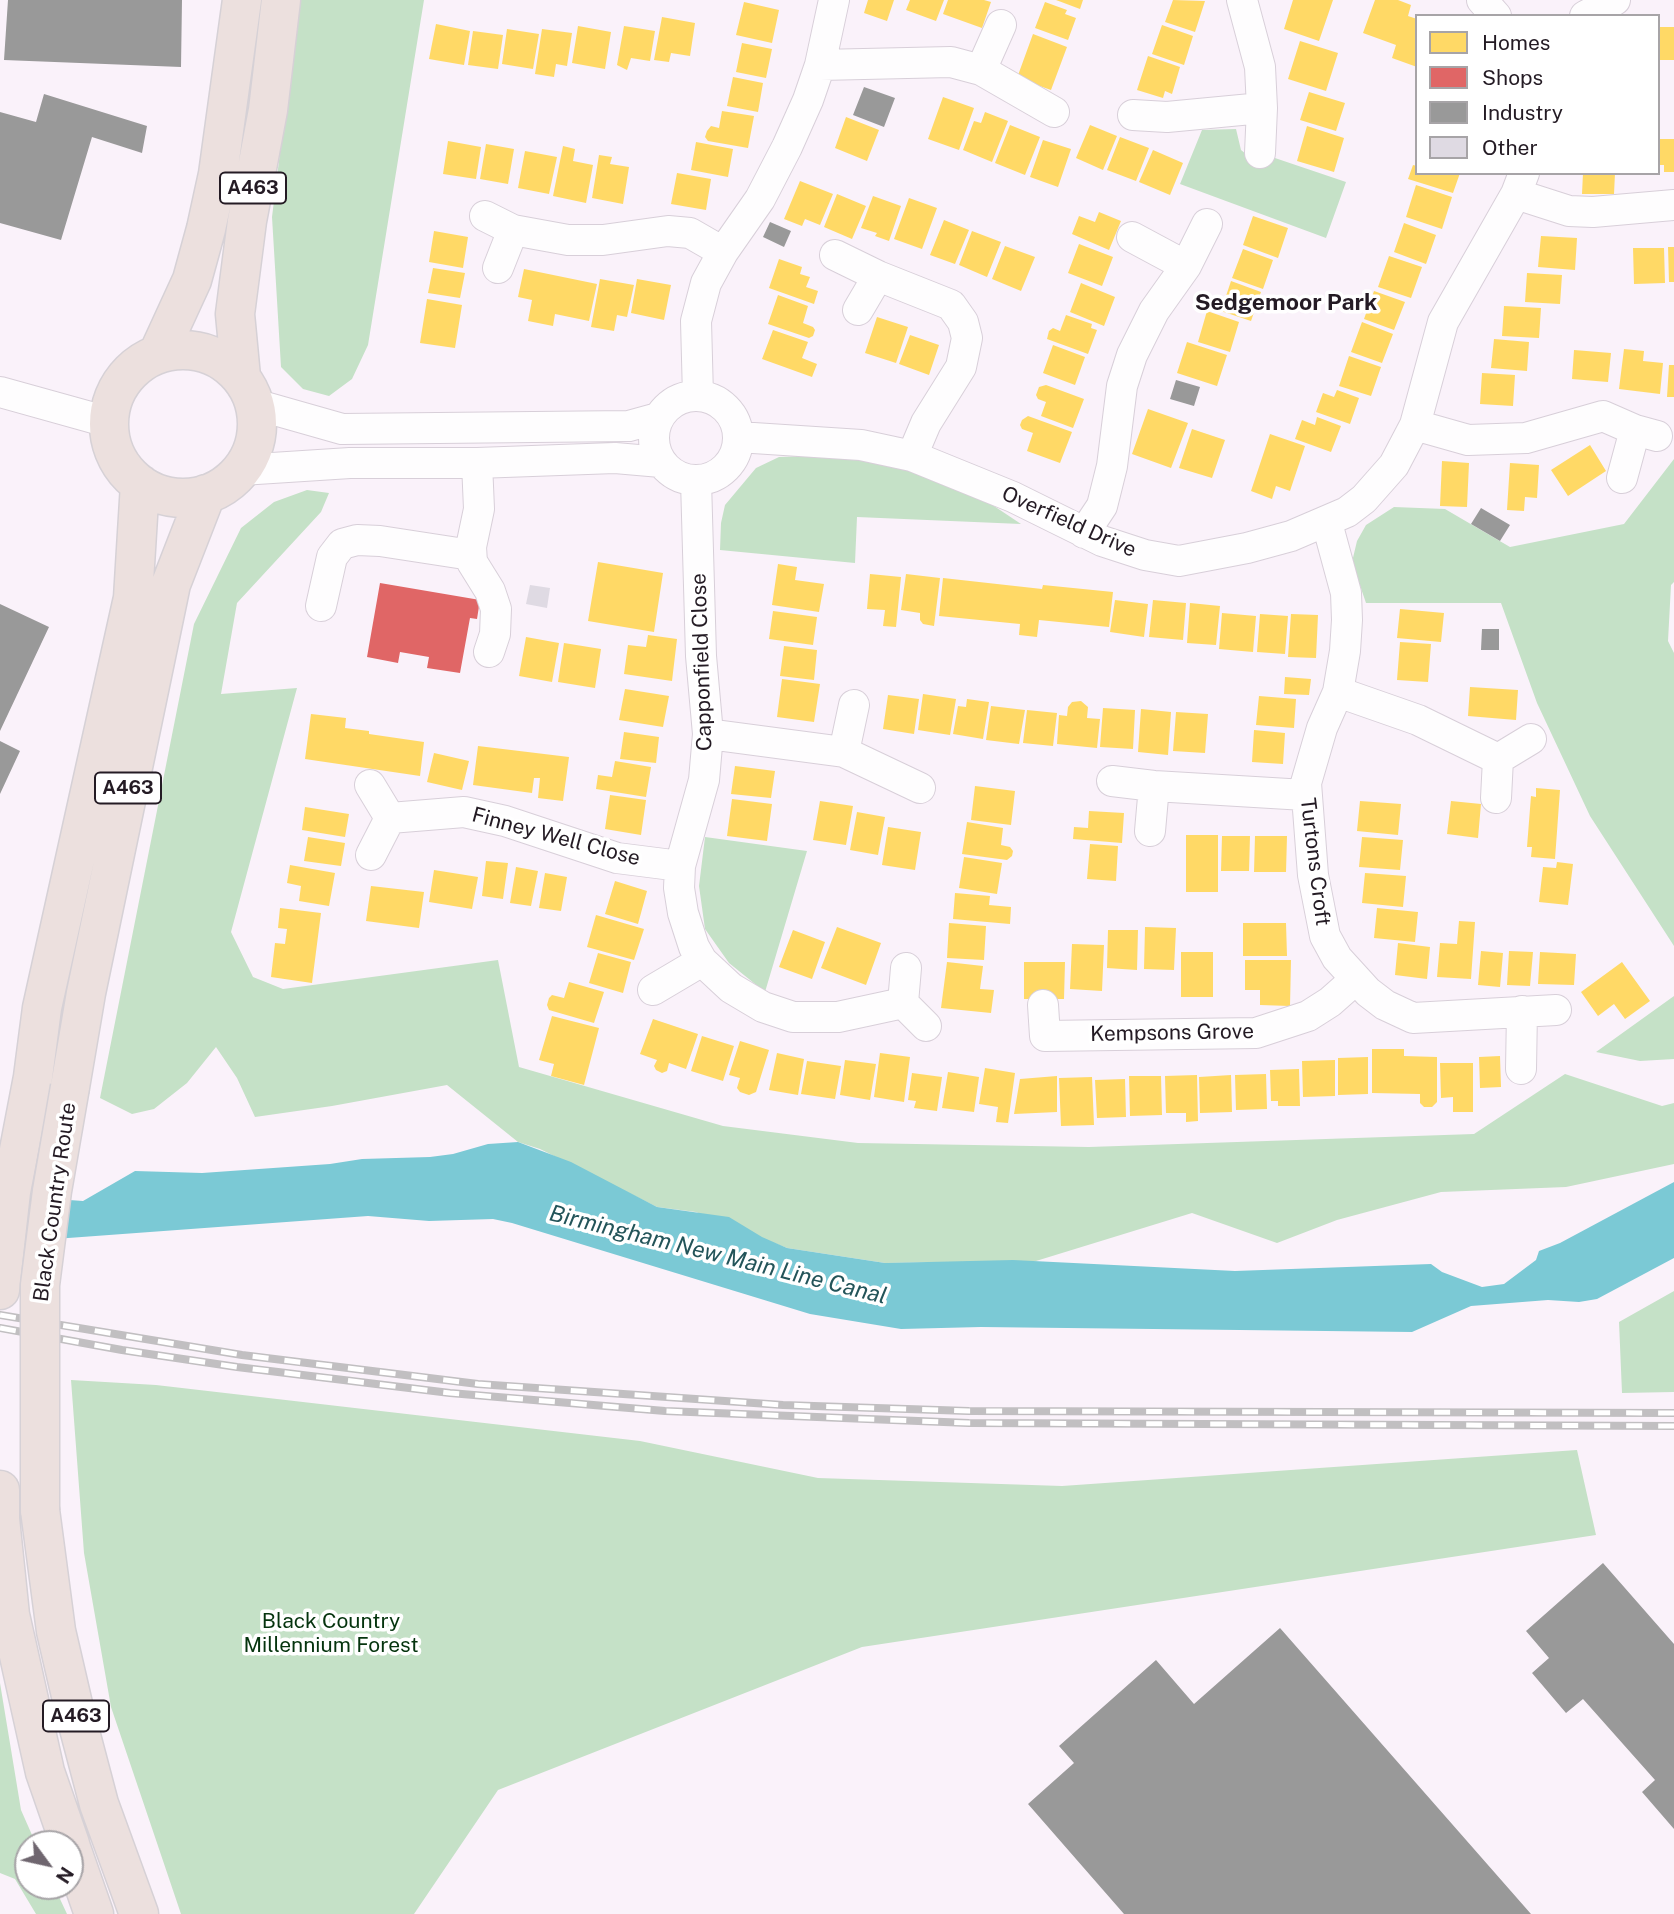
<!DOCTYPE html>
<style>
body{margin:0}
#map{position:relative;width:1674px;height:1914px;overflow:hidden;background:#faf2fa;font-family:"Public Sans",sans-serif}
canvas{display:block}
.legend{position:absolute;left:1415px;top:14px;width:245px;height:161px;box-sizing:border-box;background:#fff;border:2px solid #a7a4a7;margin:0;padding:9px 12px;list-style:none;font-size:21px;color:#241b24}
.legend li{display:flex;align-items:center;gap:14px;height:35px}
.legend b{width:35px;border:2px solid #a7a4a7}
.north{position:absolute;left:14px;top:1830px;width:70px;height:70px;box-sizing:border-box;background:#fff;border:2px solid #a7a4a7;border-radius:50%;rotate:123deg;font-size:19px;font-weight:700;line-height:28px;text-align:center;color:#241b24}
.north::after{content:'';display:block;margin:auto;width:24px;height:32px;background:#6f666f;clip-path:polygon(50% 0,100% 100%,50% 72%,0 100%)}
</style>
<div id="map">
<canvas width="1674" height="1914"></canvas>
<ul class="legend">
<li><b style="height:19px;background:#ffd966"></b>Homes</li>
<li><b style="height:19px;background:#e06666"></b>Shops</li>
<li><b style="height:19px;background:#999"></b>Industry</li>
<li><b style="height:19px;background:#dfdae3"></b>Other</li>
</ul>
<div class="north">N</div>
</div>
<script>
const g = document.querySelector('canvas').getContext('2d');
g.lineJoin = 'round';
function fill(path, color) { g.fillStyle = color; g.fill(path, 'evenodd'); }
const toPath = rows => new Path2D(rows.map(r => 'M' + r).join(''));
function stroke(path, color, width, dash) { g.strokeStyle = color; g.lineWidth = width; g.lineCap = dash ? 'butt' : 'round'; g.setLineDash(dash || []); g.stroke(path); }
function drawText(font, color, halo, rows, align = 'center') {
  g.font = font + ' "Public Sans",sans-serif'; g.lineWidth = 7; g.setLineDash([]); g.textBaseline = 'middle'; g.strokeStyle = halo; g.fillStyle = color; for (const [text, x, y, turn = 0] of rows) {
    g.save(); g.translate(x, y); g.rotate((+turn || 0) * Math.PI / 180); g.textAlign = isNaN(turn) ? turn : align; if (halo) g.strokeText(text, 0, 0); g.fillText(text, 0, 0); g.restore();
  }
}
const green = toPath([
 [299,0,424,0,368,345,352,379,329,396,303,389,281,367,272,217],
 [1236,129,1241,150,1261,166,1269,156,1346,182,1326,238,1180,184,1202,130],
 [835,455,889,463,982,498,1021,524,857,517,855,563,720,550,721,523,725,505,756,468,779,457],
 [1674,459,1674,582,1671,585,1668,641,1674,653,1674,946,1590,816,1537,703,1501,603,1366,603,1352,562,1357,541,1366,525,1394,507,1445,509,1510,547,1624,524],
 [307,490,329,493,321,512,237,603,221,694,297,688,231,932,253,977,283,989,498,960,519,1067,723,1126,858,1143,1089,1147,1474,1134,1565,1074,1662,1106,1674,1103,1674,1164,1566,1187,1441,1192,1337,1220,1277,1243,1192,1213,1036,1261,885,1263,787,1248,696,1212,657,1207,540,1149,518,1142,447,1085,332,1106,255,1117,237,1078,216,1047,187,1083,154,1109,132,1114,100,1098,194,624,241,528,274,502],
 [705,837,807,851,765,992,729,963,705,929,699,886],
 [1674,996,1674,1059,1640,1061,1596,1052],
 [1674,1291,1674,1392,1622,1393,1619,1322],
 [71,1380,156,1385,640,1441,818,1478,1062,1486,1577,1450,1596,1535,862,1647,498,1790,414,1914,181,1914,111,1707,84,1553],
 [0,1683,21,1810,36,1844,28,1844,28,1886,54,1886,67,1914,36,1914,15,1879,0,1873]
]);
const water = toPath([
 [518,1142,571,1162,657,1207,729,1217,762,1237,787,1248,885,1263,1013,1260,1235,1271,1431,1264,1442,1272,1482,1287,1504,1284,1536,1260,1539,1251,1560,1243,1674,1182,1674,1258,1597,1299,1579,1302,1548,1300,1471,1306,1412,1332,981,1327,901,1329,810,1314,512,1223,493,1219,429,1221,368,1216,0,1243,0,1195,83,1201,135,1171,202,1173,330,1164,362,1159,430,1157,453,1154,488,1144]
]);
const homes = toPath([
 [868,0,894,0,887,21,864,13],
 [910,0,944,0,936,21,906,10],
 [948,0,984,0,991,2,982,28,943,14],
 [1056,0,1083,0,1080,9],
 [1173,0,1205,1,1195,32,1165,22],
 [1293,0,1333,0,1319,41,1284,29],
 [1375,0,1398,0,1411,5,1408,16,1417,19,1417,67,1392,58,1396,45,1363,33],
 [744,2,779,10,772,43,736,35],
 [1045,2,1067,10,1065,14,1076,18,1068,40,1035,28],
 [662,17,695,23,690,56,671,53,669,62,654,60],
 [436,24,470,31,464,65,429,59],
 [1162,25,1193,36,1184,65,1152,54],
 [578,26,611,32,605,69,572,63],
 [624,26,655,31,650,61,631,58,627,70,617,65],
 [1658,27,1674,27,1674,60,1658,60],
 [507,29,539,34,533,69,502,64],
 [542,29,572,33,567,66,556,64,554,77,535,74],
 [473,31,503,35,498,69,468,65],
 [1033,34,1067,47,1051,90,1017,78],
 [1300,41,1338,53,1326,91,1288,79],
 [742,43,772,49,766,78,736,72],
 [1148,56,1180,67,1172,94,1165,91,1163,98,1137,90],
 [733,77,763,83,758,112,727,106],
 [1309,92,1345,103,1336,131,1300,120],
 [943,97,974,108,959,150,928,139],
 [722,111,754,116,748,148,708,141,705,137,707,131,711,126,719,128],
 [985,112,1008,121,992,162,963,150,974,121,981,123],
 [846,117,879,130,867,161,835,148],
 [1010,125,1040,137,1025,175,995,163],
 [1090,125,1117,136,1103,170,1076,158],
 [1307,126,1344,138,1334,172,1297,161],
 [1120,137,1149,148,1136,181,1107,170],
 [1658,139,1674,139,1674,172,1664,172,1664,165,1658,165],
 [1043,140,1071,149,1058,187,1030,177],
 [448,141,481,147,476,179,443,174],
 [696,142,733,149,728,177,691,170],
 [486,144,514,149,508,184,480,179],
 [563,146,575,149,573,161,593,165,586,203,553,196],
 [1153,150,1183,163,1170,195,1139,182],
 [525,151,557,157,549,194,518,188],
 [599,155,612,157,610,164,629,167,623,204,592,198],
 [1413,165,1417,166,1417,173,1460,173,1453,193,1408,179],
 [677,173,711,179,706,210,671,204],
 [1583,173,1615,173,1614,194,1582,194],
 [800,181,833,194,820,225,805,219,802,226,784,219],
 [1416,185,1452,197,1442,229,1406,217],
 [837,194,866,206,852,239,824,227],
 [873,196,901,206,889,241,875,236,877,233,861,228],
 [909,198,937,208,922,249,894,239],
 [1099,212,1121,221,1109,250,1072,234,1079,216,1095,222],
 [1253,216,1288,228,1278,258,1243,245],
 [944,220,969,230,955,264,930,255],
 [1404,223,1436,235,1426,264,1394,252],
 [434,231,468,237,463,268,429,262],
 [972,231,1001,242,987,277,959,265],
 [1541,236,1577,238,1575,270,1538,267],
 [1079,244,1113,257,1102,286,1068,273],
 [1005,246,1035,257,1021,291,992,279],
 [1668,247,1674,247,1674,282,1669,282],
 [1633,248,1664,248,1665,283,1634,284],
 [1243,249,1273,260,1263,289,1232,278],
 [1389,256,1422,267,1411,298,1378,287],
 [779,259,802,267,800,274,810,277,806,287,818,291,814,304,769,288],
 [433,268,465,273,460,298,428,293],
 [524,269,597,284,589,321,555,314,553,326,528,321,532,300,518,297],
 [1527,273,1562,275,1560,304,1525,302],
 [600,279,634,285,627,317,617,315,614,331,591,327],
 [637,279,671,285,664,320,631,313],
 [1231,281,1261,292,1251,321,1221,311],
 [1081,283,1115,297,1104,326,1070,312],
 [1374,291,1405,302,1394,330,1364,319],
 [778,295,808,306,803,323,813,327,815,330,813,336,809,338,768,324],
 [427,299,462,305,455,348,420,343],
 [1504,306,1541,308,1539,338,1502,336],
 [1207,311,1239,322,1230,352,1198,342],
 [1066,315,1092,324,1091,328,1097,330,1088,354,1047,339,1049,331,1053,328,1060,331],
 [877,317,908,327,896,363,865,353],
 [1362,322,1393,334,1382,363,1351,352],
 [773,330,808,342,802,358,817,364,812,377,762,359],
 [910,335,939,345,929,375,899,364],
 [1494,339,1529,342,1527,371,1491,368],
 [1187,342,1227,355,1217,386,1177,373],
 [1053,345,1085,357,1075,385,1043,373],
 [1624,349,1644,351,1643,361,1663,363,1660,394,1619,389],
 [1574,350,1611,353,1608,382,1572,379],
 [1349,356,1381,367,1371,396,1339,386],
 [1669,365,1674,365,1674,397,1667,397],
 [1482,373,1515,375,1513,406,1480,404],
 [1046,385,1084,399,1073,428,1041,416,1046,402,1038,399,1036,395,1039,387],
 [1337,390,1359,398,1350,424,1316,412,1323,393,1334,397],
 [1148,409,1188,423,1171,468,1132,454],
 [1028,416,1072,432,1060,463,1027,451,1033,433,1022,429,1020,425,1022,420],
 [1317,417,1341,426,1331,452,1295,439,1302,420,1315,425],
 [1192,429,1225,440,1212,478,1179,468],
 [1270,434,1305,446,1290,491,1276,486,1272,499,1251,491],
 [1590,445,1606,471,1568,496,1551,470],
 [1442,461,1469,463,1467,507,1440,506],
 [1510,463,1539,465,1537,498,1525,497,1524,511,1507,510],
 [598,562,663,573,654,632,588,621],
 [778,564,797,567,795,580,824,584,819,612,772,605],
 [870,574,901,577,896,627,883,626,885,610,867,609],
 [906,574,940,578,934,626,923,624,920,620,920,613,901,610],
 [943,578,1042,589,1043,585,1113,592,1109,627,1039,620,1037,637,1019,635,1020,624,939,616],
 [1115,600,1148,604,1144,637,1110,632],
 [1153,600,1186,603,1183,640,1149,637],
 [1190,603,1220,606,1216,645,1187,643],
 [1400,609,1444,613,1441,642,1397,638],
 [773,611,817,617,813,645,769,639],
 [1222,613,1256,616,1253,652,1219,649],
 [1260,614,1288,616,1285,654,1257,652],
 [1291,614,1318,615,1316,658,1288,657],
 [648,635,677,639,672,681,624,674,628,645,646,647],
 [526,637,559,643,552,682,519,676],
 [1400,642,1431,644,1428,682,1397,680],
 [564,643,601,649,595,688,558,682],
 [784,646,817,650,814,680,780,676],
 [1285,677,1311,679,1309,695,1284,694],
 [782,679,820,684,814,722,777,717],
 [1470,687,1518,690,1516,720,1468,716],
 [625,689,669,696,663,727,619,720],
 [923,694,956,699,950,735,918,730],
 [888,695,919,699,914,734,883,729],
 [1259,696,1296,699,1294,728,1256,725],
 [967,699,989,702,983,739,953,734,958,706,966,707],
 [1081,701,1088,707,1087,718,1100,719,1097,748,1057,744,1059,715,1067,716,1068,707,1072,702],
 [991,706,1025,710,1019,744,986,740],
 [1103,708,1135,710,1133,749,1100,747],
 [1141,709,1171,712,1168,755,1138,752],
 [1027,710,1057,713,1053,746,1023,743],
 [1176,712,1208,714,1205,753,1173,751],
 [311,714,346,718,345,728,369,731,369,734,424,742,420,776,305,759],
 [1254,730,1285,733,1283,764,1252,762],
 [624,732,659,737,656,763,620,759],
 [478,746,569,757,563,801,538,798,540,778,534,778,532,793,473,785],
 [434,753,469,761,462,790,427,782],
 [615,761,651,767,646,797,596,789,598,775,612,777],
 [735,766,775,771,771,798,731,794],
 [975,786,1015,791,1011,825,971,820],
 [1536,788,1560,790,1555,859,1531,857,1532,847,1527,847,1531,796,1536,797],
 [610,795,646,800,641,835,605,829],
 [732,799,772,804,767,841,727,836],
 [820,801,853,806,846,845,813,840],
 [1360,801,1401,804,1398,835,1357,831],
 [1451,801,1481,804,1478,838,1447,834],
 [305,807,349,814,345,837,302,830],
 [1089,811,1124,813,1122,843,1073,839,1074,827,1088,828],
 [857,812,885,817,878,855,850,850],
 [967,822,1003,828,1001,845,1010,847,1013,851,1012,856,1007,860,962,854],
 [888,827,921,832,915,870,882,865],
 [1186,835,1218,835,1218,892,1186,892],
 [1222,836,1250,836,1249,871,1221,871],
 [1255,836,1287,836,1286,872,1254,872],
 [308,837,345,843,341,866,304,861],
 [1362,837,1403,840,1400,870,1359,867],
 [1090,844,1118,846,1116,881,1087,879],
 [964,857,1002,863,997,894,959,888],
 [486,861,508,863,503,899,482,896],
 [1557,862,1573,864,1568,905,1539,902,1543,867,1556,868],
 [290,865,335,873,329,906,299,901,301,886,287,883],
 [516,867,538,871,531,906,510,903],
 [434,870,478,877,472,909,429,902],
 [545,873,567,877,561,911,539,908],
 [1365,873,1406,876,1403,907,1362,903],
 [615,881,647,891,638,924,605,914],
 [371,886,424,892,419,928,366,921],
 [955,893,990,896,989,905,1011,907,1010,924,953,919],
 [280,908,321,913,312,983,271,977,275,943,285,944,287,929,278,928],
 [1377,908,1418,912,1415,942,1374,938],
 [596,915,644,929,634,960,587,947],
 [1459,921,1475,922,1471,979,1437,977,1440,943,1457,944],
 [949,923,986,926,984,960,947,958],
 [1243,923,1286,923,1287,956,1243,956],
 [837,927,881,943,866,985,821,968],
 [1145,927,1176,928,1174,970,1144,969],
 [793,930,825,942,812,979,779,967],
 [1108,930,1138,930,1137,970,1107,968],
 [1398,943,1430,947,1427,979,1395,975],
 [1072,944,1104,945,1102,991,1070,989],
 [1481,951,1503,953,1500,987,1478,985],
 [1509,951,1533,952,1530,986,1507,985],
 [1181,952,1213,952,1213,997,1181,997],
 [1540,952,1576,954,1574,985,1538,984],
 [598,953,631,962,623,993,589,983],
 [1245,960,1291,960,1290,1006,1260,1005,1260,990,1245,990],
 [947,962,983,966,980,989,994,990,991,1013,941,1008],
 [1024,962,1065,962,1064,999,1024,999],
 [1622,962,1650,1001,1625,1019,1614,1004,1598,1016,1581,992],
 [569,982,604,992,594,1023,549,1010,547,1005,549,998,552,995,564,998],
 [552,1016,599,1028,584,1085,551,1076,554,1064,539,1060],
 [653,1019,698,1034,686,1069,669,1063,667,1071,662,1073,656,1070,654,1066,657,1060,640,1054],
 [702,1036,734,1046,723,1081,691,1071],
 [740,1041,769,1050,756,1092,749,1095,740,1092,737,1088,740,1078,729,1075],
 [1372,1049,1404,1049,1404,1056,1437,1057,1437,1102,1432,1107,1424,1107,1420,1103,1420,1094,1372,1093],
 [777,1053,804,1059,798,1095,769,1090],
 [880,1053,910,1057,904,1102,874,1097],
 [1500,1056,1501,1087,1480,1088,1479,1057],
 [1368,1057,1368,1094,1338,1095,1338,1058],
 [845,1060,876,1064,870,1100,840,1095],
 [1335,1060,1335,1096,1303,1097,1302,1061],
 [807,1061,841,1066,835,1099,801,1094],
 [1440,1063,1473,1063,1473,1112,1453,1112,1453,1097,1441,1098],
 [985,1068,1015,1073,1008,1123,996,1122,998,1107,979,1104],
 [1299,1069,1300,1106,1278,1106,1278,1101,1271,1101,1270,1070],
 [948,1072,979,1077,974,1112,942,1108],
 [912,1073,942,1077,937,1111,914,1108,916,1101,908,1100],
 [1266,1074,1267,1109,1236,1110,1235,1075],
 [1197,1075,1198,1121,1186,1122,1186,1113,1166,1113,1165,1076],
 [1231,1075,1232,1112,1200,1113,1199,1077],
 [1057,1076,1057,1112,1014,1114,1020,1079],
 [1129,1076,1161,1076,1162,1115,1130,1116],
 [1092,1077,1094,1125,1061,1126,1059,1078],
 [1125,1079,1126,1117,1097,1118,1095,1080]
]);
const shops = toPath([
 [380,583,480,600,477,619,470,618,460,673,427,668,429,657,400,652,398,663,367,657]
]);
const industry = toPath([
 [8,0,182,0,181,67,4,60],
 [864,87,895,98,884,127,853,115],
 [44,94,147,126,142,153,92,137,61,240,0,223,0,112,36,122],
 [770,222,791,231,784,247,763,237],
 [1176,380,1200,387,1194,406,1170,399],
 [1481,508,1510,525,1500,541,1471,524],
 [0,604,49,627,0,731],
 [1482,629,1499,629,1499,650,1481,650],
 [0,741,20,751,0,794],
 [1603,1563,1674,1644,1674,1829,1642,1792,1655,1780,1583,1699,1566,1713,1532,1673,1549,1658,1526,1631],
 [1280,1628,1531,1914,1124,1914,1028,1804,1074,1763,1059,1746,1156,1660,1194,1704]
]);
const building = toPath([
 [530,585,550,588,547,608,526,604]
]);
const minor = toPath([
 [1242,0,1260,67,1262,108,1260,153],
 [1482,0,1496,16],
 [1585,16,1615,0],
 [820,65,951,62,981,70,1054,112],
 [981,70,1001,25],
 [1133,115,1167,117,1262,108],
 [1516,194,1569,211,1593,212,1674,205],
 [485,216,513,230,568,240,603,240,668,231,690,233,723,252],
 [1132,237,1186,266],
 [835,255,878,276,951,305,963,322,967,338,961,367,926,423,912,456],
 [498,268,513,230],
 [858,310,878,276],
 [0,392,108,422],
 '654 438a42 42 0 1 1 84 0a42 42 0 1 1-84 0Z',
 [698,396,696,321,706,283,723,252,760,199,787,147,808,100,820,65,834,0],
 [254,404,342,429,629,426,658,418],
 [1415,425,1468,440,1526,438,1603,416,1635,430,1657,436],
 [738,437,861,445,912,456,1013,497,1102,541,1145,555,1179,561,1247,548,1291,536,1347,512,1364,499,1394,465,1415,425,1443,322,1516,194,1524,173],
 [477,463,479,509,471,547,472,562,490,591,496,609,495,634,489,652],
 [241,470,350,463,477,463,615,458,661,462],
 [1622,478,1635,430],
 [696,481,701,656,708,734,704,780,680,866,679,888,683,913,694,947,702,961,731,988,763,1007,793,1017,838,1017,903,1003,906,968],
 [1327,523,1346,593,1347,620,1345,651,1338,692,1322,728,1306,783,1313,875,1325,936,1337,958,1368,992,1385,1005,1413,1018,1556,1010],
 [1084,533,1102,506,1112,466,1122,386,1132,355,1154,311,1186,266,1207,224],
 [321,606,332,557,342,544,357,540,380,541,471,555],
 [1338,692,1418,720,1498,759,1531,739],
 [708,734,844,752,920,788],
 [844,752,854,705],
 [1112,781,1154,786,1305,795],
 [370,785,390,818,371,855],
 [1496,798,1498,759],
 [390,818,464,812,505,821,617,858,680,866],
 [1150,831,1154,786],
 [653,990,702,961],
 [903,1003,926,1026],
 [1043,1005,1045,1036,1256,1033,1308,1016,1330,1002,1356,979],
 [1521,1069,1522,1011]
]);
const highway = toPath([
 '109 424a74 74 0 1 1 148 0a74 74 0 1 1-148 0Z',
 [158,354,192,280,206,229,218,174,242,0],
 [241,377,235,314,247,221,268,110,281,0],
 [70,1087,86,993,171,584,206,494],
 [0,1290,11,1192,33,1077,42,1008,133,598,140,484],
 [0,1490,0,1519,10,1615,45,1772,70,1844],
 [40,1510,56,1631,75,1713,99,1804,139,1914],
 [70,1845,94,1914]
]);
const rail = toPath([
 [0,1315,242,1355,478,1384,783,1405,969,1411,1674,1413],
 [0,1328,122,1350,237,1367,450,1393,665,1411,969,1423,1674,1426]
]);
const highwayBridge = toPath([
 [40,1510,40,1285,52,1191,70,1087]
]);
const shields = [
 [253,188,66],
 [128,788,66],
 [76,1716,66]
];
const shieldNames = [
 ["A463",253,188],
 ["A463",128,788],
 ["A463",76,1716]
];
const streetNames = [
 ["Overfield Drive",1069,522,24],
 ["Capponfield Close",702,662,-92],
 ["Finney Well Close",556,837,15],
 ["Turtons Croft",1315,862,83],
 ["Kempsons Grove",1172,1033,-1],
 ["Black Country Route",55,1202,-82]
];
const parkNames = [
 ["Black Country",331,1622],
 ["Millennium Forest",331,1646]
];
const neighbourhoodNames = [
 ["Sedgemoor Park",1286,303]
];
const waterNames = [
 ["Birmingham New Main Line Canal",718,1255,14]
];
fill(green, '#c5e1c7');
fill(water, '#7bc9d5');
fill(homes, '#ffd966');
fill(shops, '#e06666');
fill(industry, '#999');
fill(building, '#dfdae3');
stroke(minor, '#d8cfd9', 32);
stroke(highway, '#d6d1d6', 41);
stroke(minor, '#fefdfe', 30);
stroke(highway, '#ece0de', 38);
stroke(rail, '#c1bfc1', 8);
stroke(rail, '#fff', 5, [16]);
stroke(highwayBridge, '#d6d1d6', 41, []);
stroke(highwayBridge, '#ece0de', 38);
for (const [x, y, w] of shields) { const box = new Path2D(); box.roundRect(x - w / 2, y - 15.5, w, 31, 5); g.fillStyle = '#fff'; g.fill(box); stroke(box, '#241b24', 2); }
drawText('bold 19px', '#241b24', null, shieldNames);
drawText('21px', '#241b24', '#fff', streetNames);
drawText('21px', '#05340e', '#fff', parkNames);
drawText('bold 23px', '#241b24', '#fff', neighbourhoodNames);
drawText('italic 23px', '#235459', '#fff', waterNames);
</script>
